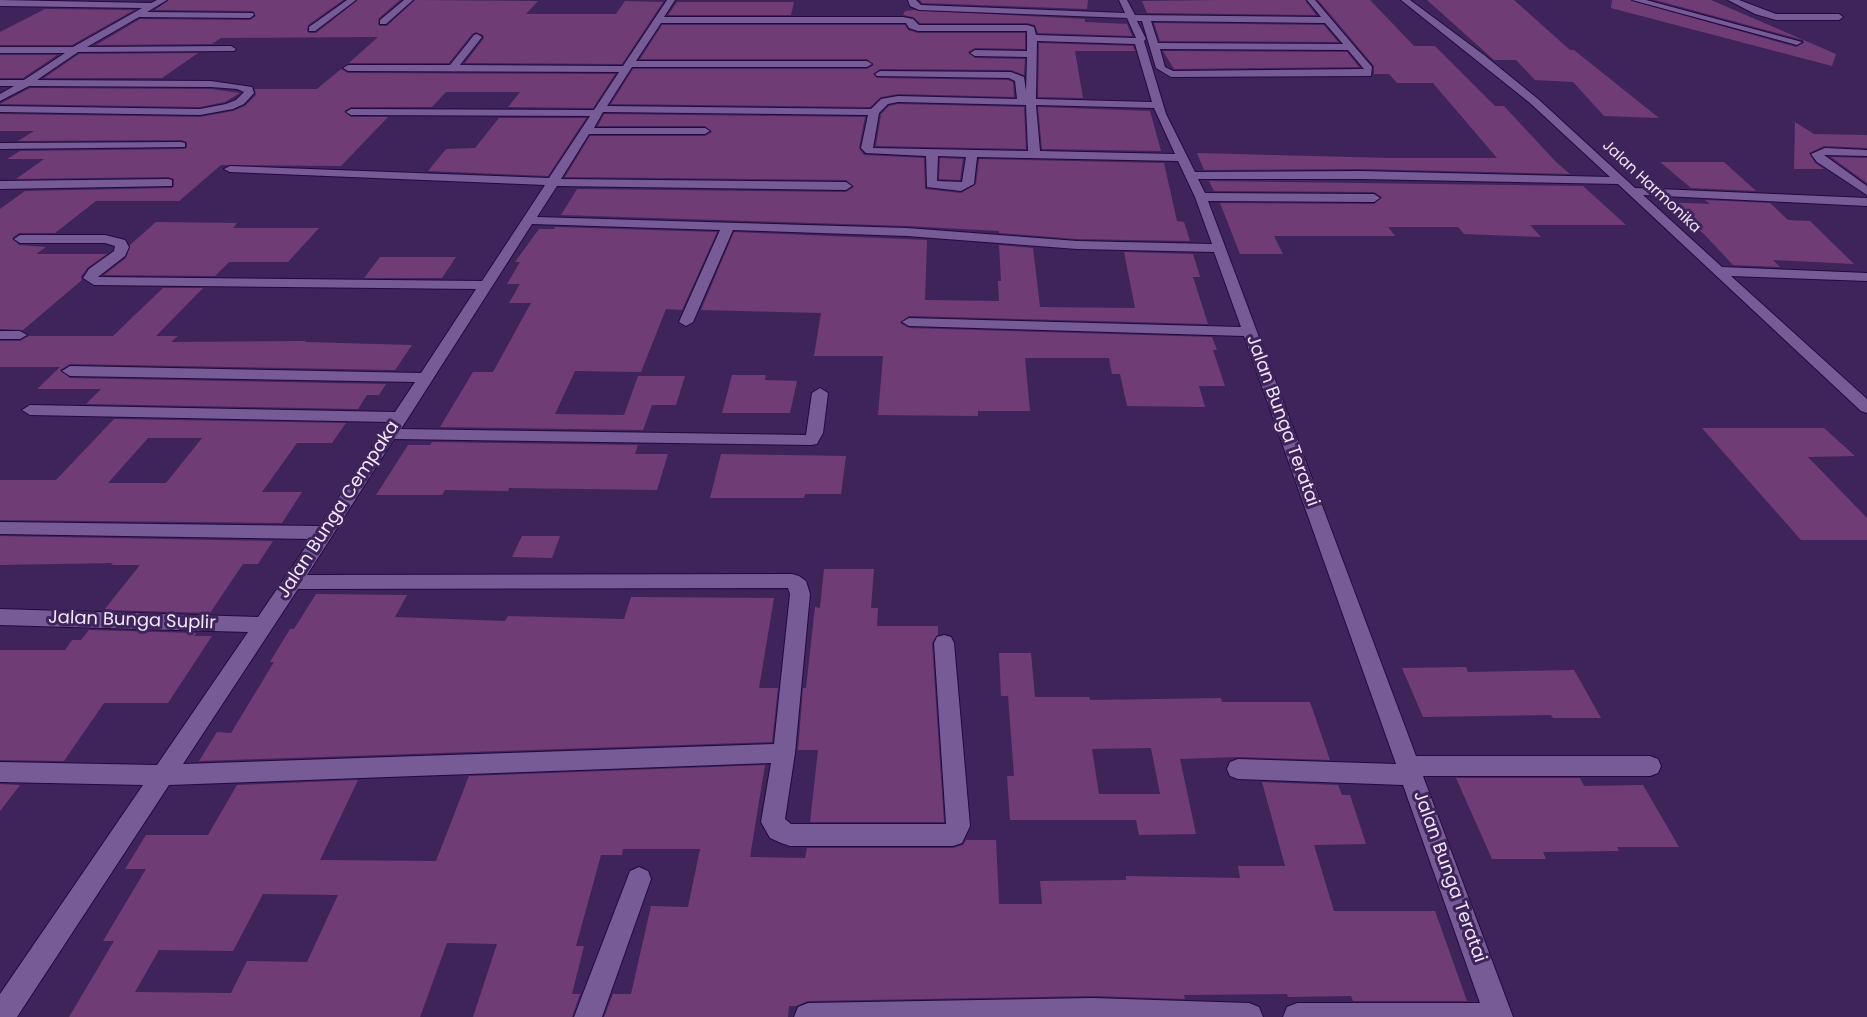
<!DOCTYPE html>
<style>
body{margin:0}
canvas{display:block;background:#3e245a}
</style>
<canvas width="1867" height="1017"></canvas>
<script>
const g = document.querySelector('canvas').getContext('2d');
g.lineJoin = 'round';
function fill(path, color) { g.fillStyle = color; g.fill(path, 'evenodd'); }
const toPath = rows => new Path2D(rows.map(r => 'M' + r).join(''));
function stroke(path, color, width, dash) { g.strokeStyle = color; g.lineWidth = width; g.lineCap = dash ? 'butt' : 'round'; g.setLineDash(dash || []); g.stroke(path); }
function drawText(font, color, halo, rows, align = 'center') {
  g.font = font + ' Poppins,sans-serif'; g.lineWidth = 6; g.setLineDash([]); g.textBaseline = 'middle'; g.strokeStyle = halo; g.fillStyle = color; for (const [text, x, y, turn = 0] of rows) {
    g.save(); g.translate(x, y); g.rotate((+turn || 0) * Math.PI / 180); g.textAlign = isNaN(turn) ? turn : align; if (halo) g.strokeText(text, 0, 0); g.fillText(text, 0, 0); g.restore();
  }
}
const building = toPath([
 [169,0,343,0,308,25,307,31,309,33,316,33,358,0,400,0,379,18,378,24,380,26,387,26,415,0,538,1,526,14,616,14,625,1,663,2,622,64,465,63,484,38,483,35,476,32,472,34,449,63,349,63,378,37,221,38,212,44,96,45,140,19,250,20,256,16,253,11,155,10],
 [920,0,1088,0,1087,9,922,3],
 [1220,0,1305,0,1316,15,1147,13,1142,1],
 [1318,0,1370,0,1414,46,1435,46,1495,106,1504,106,1556,162,1570,174,1361,169,1204,170,1197,153,1388,158,1497,158,1433,83,1397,83,1389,74,1374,74,1374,66],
 [1427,0,1514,0,1570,50,1574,50,1659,118,1604,116,1573,82,1535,80,1516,60,1494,60],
 [1612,0,1630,0,1796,47,1804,43,1803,40,1655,0,1711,0,1836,54,1832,66,1611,8],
 [677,2,794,2,791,15,668,15],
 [45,9,134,10,72,45,0,45,0,32],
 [914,10,1085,19,1085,22,1127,24,1132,36,1038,33,1035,25,1027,23,920,23,913,17,903,15,905,11],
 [1154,23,1324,25,1338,42,1160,41],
 [662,25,905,25,908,30,918,33,1025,33,1025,49,975,48,968,52,975,58,1025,59,1024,75,1011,70,880,69,873,74,877,78,1008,80,1013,82,1014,97,898,94,881,97,870,107,611,104,633,69,867,69,874,65,867,59,640,59],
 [1039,43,1133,46,1135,51,1075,51,1083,98,1038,97],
 [1163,51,1347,52,1359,67,1174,69],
 [198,53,162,78,44,78,79,54],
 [0,55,57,55,23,78,0,78],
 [341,69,348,73,615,74,593,108,508,107,520,92,446,92,432,107,351,107,344,111,351,117,388,117,341,166,221,165,179,201,96,201,55,233,19,233,12,238,19,245,46,247,36,254,107,254,87,268,81,277,82,280,23,330,0,329,0,209,25,191,172,188,174,186,174,179,168,177,16,179,44,159,7,159,20,151,185,149,187,147,187,142,181,140,18,141,34,131,0,131,0,114,200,117,233,111,245,106,256,95,255,89,317,89],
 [30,88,211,89,240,93,225,102,200,107,0,104],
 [898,104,1024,107,1026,149,876,146,881,114,889,106],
 [1038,107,1150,111,1161,151,1042,149],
 [604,114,865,117,859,148,864,155,924,158,925,189,961,193,976,184,979,159,1164,163,1177,221,1184,222,1190,241,1077,239,999,233,999,231,907,226,561,215,577,189,846,192,854,187,846,180,565,177,590,136,705,136,712,132,705,126,598,126],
 [499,118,586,118,548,176,428,171,446,149,475,148],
 [1795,122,1814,134,1867,135,1867,148,1824,146,1809,153,1815,163,1824,169,1794,169],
 [1831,157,1867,158,1867,183],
 [940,158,963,159,960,180,939,179],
 [1660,162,1724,162,1756,191,1691,188],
 [1209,181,1583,186,1626,225,1530,225,1541,237,1464,234,1458,227,1388,227,1395,236,1274,236,1283,254,1240,254,1220,203,1374,204,1382,197,1374,192,1214,191],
 [1705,200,1770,203,1788,220,1810,221,1854,264,1773,260,1780,267,1733,265,1704,234,1695,227,1684,227,1662,202,1710,204],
 [156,222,237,223,233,228,319,228,288,262,229,262,215,276,104,275,126,258,130,245],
 [555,227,717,232,682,310,666,309,641,372,575,371,555,414,624,415,638,376,685,376,676,405,652,405,643,430,440,427,473,372,493,372,531,303,509,303,520,284,507,284,520,262,515,262,539,229,554,229],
 [734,232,927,240,925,300,999,301,998,281,1001,281,999,245,1033,248,1040,307,1135,308,1124,252,1193,254,1200,277,1193,277,1208,324,909,316,900,323,909,328,1212,337,1217,350,1213,350,1225,386,1199,386,1205,407,1127,406,1120,374,1112,374,1109,358,1025,358,1030,411,978,411,978,416,878,415,883,356,814,356,821,313,701,310],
 [380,257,456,257,442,278,364,278],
 [163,288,203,288,156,336,178,336,171,342,306,341,305,342,412,345,395,370,70,364,60,370,70,378,386,384,379,395,367,395,358,409,86,404,101,389,37,389,60,367,0,367,0,341,20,341,29,336,113,336],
 [732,375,766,375,765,380,797,381,790,413,722,413],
 [114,419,346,423,332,443,297,443,262,492,302,492,282,523,0,520,0,480,56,480],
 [148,438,202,438,166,483,108,483],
 [1702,428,1824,428,1855,456,1808,457,1867,518,1867,540,1801,540],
 [432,442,638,445,635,454,668,454,657,490,509,488,508,491,445,490,442,495,376,495,408,445,430,445],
 [721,454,846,456,841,494,805,494,804,498,710,498],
 [0,536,270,541,273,541,258,564,243,564,210,613,104,610,140,565,111,565,113,563,0,565],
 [522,536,560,536,552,558,512,557],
 [824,569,874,569,871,608,878,608,877,626,938,626,938,634,932,643,944,822,810,822,818,750,798,750,803,688,806,688,815,607,820,608],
 [316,594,407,595,395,617,505,621,508,616,624,619,631,597,774,598,759,688,778,688,772,742,199,761,217,732,231,733,274,662,270,662,290,629,294,629],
 [89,630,196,633,194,636,212,636,168,703,104,703,64,761,0,760,0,650,65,650,72,640,81,640],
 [999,653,1031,653,1035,697,1089,697,1090,700,1221,698,1222,702,1310,702,1330,760,1238,757,1180,759,1196,834,1139,835,1136,820,1010,820,1007,776,1014,776,1008,696,1001,696],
 [1151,748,1160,794,1099,794,1092,749],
 [1466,667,1468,672,1574,670,1601,718,1553,718,1551,715,1423,717,1402,668],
 [765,765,750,857,805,858,807,848,953,848,963,845,966,840,996,840,999,904,1042,904,1040,881,1126,880,1126,876,1240,878,1238,866,1285,866,1262,782,1338,785,1342,795,1350,795,1366,844,1314,845,1334,911,1435,911,1467,1001,1353,1001,1351,996,1288,997,1287,994,1184,995,1185,999,1093,996,808,1001,796,1006,789,1006,788,1017,604,1017,613,994,631,994,651,906,688,907,700,849,623,849,622,855,601,855,576,946,584,946,572,994,580,994,572,1017,473,1017,497,944,447,943,420,1017,69,1017,114,941,103,941,146,869,125,869,146,835,208,835,237,785,358,780,320,860,436,861,469,776],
 [263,894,338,895,307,962,247,961,231,993,135,992,159,950,233,951],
 [1456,778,1580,778,1584,786,1643,785,1679,847,1617,847,1619,851,1543,852,1546,859,1492,859],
 [0,784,20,785,0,811]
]);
const minor = toPath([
 [0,0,151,3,157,0,167,0,147,12,253,13,254,15,250,18,139,17,87,47,231,46,236,49,234,51,78,52,37,80,211,81,252,87,254,93,244,104,233,109,200,115,0,112,0,106,200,109,226,104,236,100,244,92,237,89,211,87,29,86,0,101,0,94,14,86,0,86,0,80,24,80,65,53,0,53,0,47,73,47,142,8,0,6,0,0],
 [347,0,356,0,315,31,309,31,309,27,347,0],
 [404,0,413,0,386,24,380,24,380,20,404,0],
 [667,0,675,0,664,17,903,17,913,19,919,25,1027,25,1034,27,1036,35,1136,38,1127,18,919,10,910,6,908,0,916,0,921,5,1125,13,1119,0,1127,0,1135,15,1321,17,1307,0,1315,0,1372,67,1371,76,1171,77,1156,68,1142,21,1137,21,1146,39,1144,41,1166,114,1195,172,1361,171,1610,177,1530,103,1401,0,1410,0,1484,55,1538,99,1635,188,1867,198,1867,206,1643,195,1722,267,1867,273,1867,281,1731,276,1867,399,1867,413,1861,411,1618,184,1361,179,1198,179,1205,193,1374,194,1380,198,1374,202,1208,201,1416,756,1650,756,1658,759,1661,766,1658,773,1650,776,1423,776,1513,1017,1283,1017,1287,1007,1297,1003,1480,1003,1403,785,1238,779,1230,776,1227,769,1230,762,1238,759,1396,764,1244,336,909,326,902,322,909,318,1241,327,1214,252,1077,249,907,236,733,230,693,322,686,326,679,322,720,230,532,224,401,429,806,435,812,393,820,388,828,393,823,433,819,440,817,444,811,445,394,439,307,575,792,574,799,576,806,581,810,594,795,753,785,819,791,824,946,824,934,643,937,637,944,635,951,637,954,643,970,826,962,843,953,846,790,846,781,843,770,838,761,822,771,763,169,785,17,1017,0,1017,0,994,143,785,0,782,0,762,157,765,248,632,0,625,0,609,258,617,311,539,0,534,0,522,320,526,389,422,30,415,22,410,30,405,395,412,415,382,70,376,62,371,70,366,421,373,476,289,94,285,83,278,89,269,114,251,115,246,105,243,20,243,14,239,20,235,105,235,125,240,129,247,125,256,98,277,482,281,545,185,230,172,224,169,230,166,549,178,590,116,351,115,346,112,351,109,594,110,619,72,348,71,343,68,348,65,450,65,474,35,477,34,482,37,460,65,623,66,667,0],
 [1151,21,1325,23,1343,44,1158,43,1151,21],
 [661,23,906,23,909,28,918,31,1027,31,1027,51,975,50,970,53,975,56,1027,57,1026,91,1024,77,1011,72,880,71,875,74,877,76,1009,78,1015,81,1017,99,898,96,881,99,871,109,607,106,632,67,867,67,872,64,867,61,636,61,661,23],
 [1037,41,1135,44,1152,102,1036,99,1037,41],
 [1160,49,1348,50,1364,69,1173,71,1165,67,1160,49],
 [898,102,1026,105,1028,151,873,148,879,113,888,104,898,102],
 [1036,105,1154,108,1175,154,1040,151,1036,105],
 [603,112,868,115,861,148,866,153,926,156,927,187,961,191,974,184,977,157,1178,161,1195,197,1212,244,1077,241,907,228,537,217,557,186,846,190,852,186,846,182,561,179,589,134,705,134,710,131,705,128,594,128,603,112],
 [938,156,966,157,962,182,937,181,938,156],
 [788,588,790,594,774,744,183,764,298,589,788,588],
 [1632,0,1646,0,1802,42,1797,45,1632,0],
 [1728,0,1739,0,1776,14,1839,14,1843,17,1839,20,1776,20,1755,14,1728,0],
 [181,142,185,143,185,147,0,149,0,143,181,142],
 [1825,148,1867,150,1867,156,1824,155,1867,186,1867,195,1817,162,1811,154,1825,148],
 [168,179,172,180,172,186,0,189,0,181,168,179],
 [0,331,20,331,27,335,20,339,0,339,0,331],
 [639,867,648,871,651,879,602,1017,574,1017,627,879,630,871,639,867],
 [1093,998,1249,1003,1259,1007,1263,1017,794,1017,798,1007,808,1003,1093,998]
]);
const farStreetnames = [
 ["Jalan Harmonika",1651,187,43]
];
const streetNames = [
 ["Jalan Bunga Teratai",1282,421,70],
 ["Jalan Bunga Cempaka",339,510,-57],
 ["Jalan Bunga Suplir",132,621,2],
 ["Jalan Bunga Teratai",1449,877,70]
];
fill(building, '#703c75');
stroke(minor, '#25083e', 2);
fill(minor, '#765b97');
drawText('15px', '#f0e8fc', '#3e245a', farStreetnames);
drawText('18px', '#f0e8fc', '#3e245a', streetNames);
</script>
